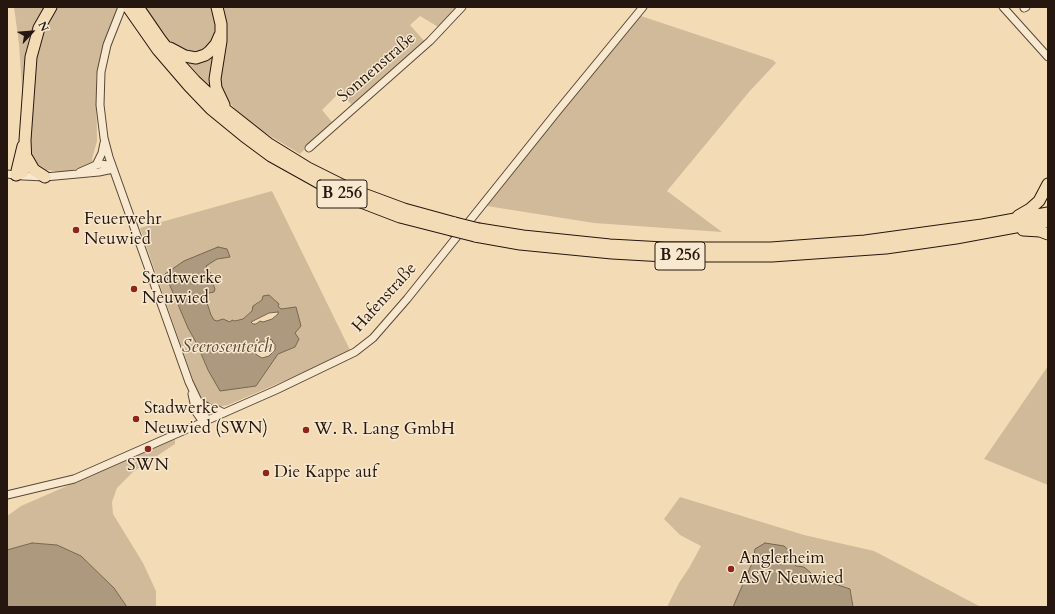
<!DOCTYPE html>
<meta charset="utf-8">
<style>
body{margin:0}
#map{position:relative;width:1055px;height:614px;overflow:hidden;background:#f3dcb5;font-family:Cardo,serif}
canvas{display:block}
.frame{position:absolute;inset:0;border:8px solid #25160f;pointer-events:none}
.north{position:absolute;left:12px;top:12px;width:40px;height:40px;-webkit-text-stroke:3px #f7e8cf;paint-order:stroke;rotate:64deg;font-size:11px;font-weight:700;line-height:16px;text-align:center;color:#25160f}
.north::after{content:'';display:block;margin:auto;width:14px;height:18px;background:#25160f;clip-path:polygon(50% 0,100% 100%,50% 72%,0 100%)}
</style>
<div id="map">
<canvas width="1055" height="614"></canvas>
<div class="frame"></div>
<div class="north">N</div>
</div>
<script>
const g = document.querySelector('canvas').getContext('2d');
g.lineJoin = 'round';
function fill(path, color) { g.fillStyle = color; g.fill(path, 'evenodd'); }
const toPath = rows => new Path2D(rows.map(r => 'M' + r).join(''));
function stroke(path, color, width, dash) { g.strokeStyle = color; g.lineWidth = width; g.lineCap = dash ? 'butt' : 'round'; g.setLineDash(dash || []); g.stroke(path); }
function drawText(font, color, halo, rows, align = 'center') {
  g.font = font + ' Cardo,serif'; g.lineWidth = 3; g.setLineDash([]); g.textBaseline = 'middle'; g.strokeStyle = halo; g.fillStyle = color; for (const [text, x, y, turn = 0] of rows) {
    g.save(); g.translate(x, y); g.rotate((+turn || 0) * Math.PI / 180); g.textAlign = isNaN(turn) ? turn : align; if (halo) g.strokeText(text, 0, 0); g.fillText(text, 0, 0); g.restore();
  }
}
const green = toPath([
 [14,7,47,7,23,102,19,44],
 [55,7,118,7,104,42,96,77,97,141,92,159,93,162,86,167,62,172,39,169,31,162,28,141,38,40],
 [145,7,214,7,217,32,212,45,198,54,174,47],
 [224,7,457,7,440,28,420,16,410,25,426,43,352,105,340,92,322,110,332,122,300,154,262,131,237,112,220,89,219,67,226,27],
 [641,16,773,60,776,63,749,92,667,191,722,232,594,223,487,206,547,130],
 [215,48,216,95,180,57],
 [272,191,351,352,228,405,208,409,197,391,140,228],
 [227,249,230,257,216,259,206,266,211,274,211,279,215,290,214,292,204,294,211,315,214,320,217,321,223,319,230,322,243,319,252,311,259,301,270,298,274,299,281,309,296,307,295,333,298,339,295,347,278,354,256,386,208,370,197,344,188,328,173,293],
 [1048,366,1048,485,984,459],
 [175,439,175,444,133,472,117,488,112,502,113,514,143,563,156,591,156,607,127,607,114,588,81,556,57,545,32,543,7,550,7,516,21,506],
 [680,497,804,535,874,551,981,607,853,607,850,589,823,579,813,579,796,566,794,563,755,549,753,561,733,607,667,607,679,583,689,568,701,546,680,535,664,519]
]);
const water = toPath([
 [218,247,227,249,230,257,217,259,206,266,211,274,211,279,215,289,214,292,204,294,211,315,214,320,217,321,223,319,230,322,232,320,235,321,243,319,252,311,253,306,262,300,263,296,269,295,279,304,278,306,281,309,296,307,301,326,295,333,299,339,295,347,278,354,256,386,220,391,208,370,197,344,188,328,165,274,184,261,218,247],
 [278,312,278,314,272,319,263,322,260,321,256,324,253,324,251,322,269,313,278,312],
 [269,339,272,340,273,343,275,344,275,350,269,356,262,358,257,355,255,353,254,346,260,342,265,342,269,339],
 [32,543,57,545,81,556,114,588,127,607,7,607,7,550,32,543],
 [765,543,784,546,796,557,794,563,796,566,804,567,811,573,813,579,821,576,823,580,850,589,853,607,733,607,753,561,755,549,765,543]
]);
const minor = toPath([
 [122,7,107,45,101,72,100,105,104,138,109,157,135,230,189,382,207,420],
 [1003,7,1048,57],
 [1024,8,1026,7],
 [309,148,430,41,462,7],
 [96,165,102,153,104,143],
 [80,172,96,165,101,164,107,165,113,169],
 [7,174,23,176,45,177,99,172,113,169],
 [192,394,196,412,203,422],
 [200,403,211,409,218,410,224,413],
 [7,495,74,479,276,390,355,352,373,338,407,299,556,113,643,7]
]);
const highway = toPath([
 [128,7,158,50,189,86,211,109,244,136,271,156,323,185,348,197,400,217,451,230],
 [138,7,160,39,176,60,195,81,226,110,269,144,308,168,350,189,404,209,455,223],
 [217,7,221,24,221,41,215,79,216,88,224,105],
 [170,48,185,56,196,58,205,55,209,52,216,44,220,35],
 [27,158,34,170,45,177],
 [16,175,23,172,26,164,25,140,31,57,39,28,51,7],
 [16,175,23,146],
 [1018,216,1030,209,1039,201,1048,184],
 [479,229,523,236,610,245,664,248,771,248,865,241,982,225,1048,213],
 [1023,230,1040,231,1048,234],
 [475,236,520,244,612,253,665,256,772,256,886,248,956,238,1048,221]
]);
const highwayBridge = toPath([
 [455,223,479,229],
 [451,230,475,236]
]);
const markers = [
 [76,230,4,"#8f2418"],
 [134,289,4,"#8f2418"],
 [136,419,4,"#8f2418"],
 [306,430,4,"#8f2418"],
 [148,449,4,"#8f2418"],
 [266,473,4,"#8f2418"],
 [731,569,4,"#8f2418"]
];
const shields = [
 [342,194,50],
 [680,256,50]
];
const shieldNames = [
 ["B 256",342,194],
 ["B 256",680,256]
];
const streetNames = [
 ["Sonnenstraße",377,68,-41],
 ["Hafenstraße",385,298,-48]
];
const poiNames = [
 ["Feuerwehr",84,220],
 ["Neuwied",84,240],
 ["Stadtwerke",142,279],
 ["Neuwied",142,299],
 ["Stadwerke",144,409],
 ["Neuwied (SWN)",144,429],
 ["W. R. Lang GmbH",314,430],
 ["SWN",148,466,"center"],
 ["Die Kappe auf",274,473],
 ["Anglerheim",739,559],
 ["ASV Neuwied",739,579]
];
const waterNames = [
 ["Seerosenteich",227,348]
];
fill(green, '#d0ba99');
fill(water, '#ad997d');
stroke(water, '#776551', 1);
stroke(minor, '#584838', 9);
stroke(highway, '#25160f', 13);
stroke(minor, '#f7e8cf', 7);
stroke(highway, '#f3dcb5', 11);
stroke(highwayBridge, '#25160f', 13, []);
stroke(highwayBridge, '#f3dcb5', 11);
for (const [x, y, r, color] of markers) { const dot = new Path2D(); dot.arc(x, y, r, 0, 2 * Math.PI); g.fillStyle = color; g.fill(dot); stroke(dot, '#f7e8cf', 1.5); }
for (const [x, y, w] of shields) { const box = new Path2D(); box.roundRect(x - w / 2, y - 14, w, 28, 3); g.fillStyle = '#f7e8cf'; g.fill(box); stroke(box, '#25160f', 1); }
drawText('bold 16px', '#25160f', null, shieldNames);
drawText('17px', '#25160f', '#f7e8cf', streetNames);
drawText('17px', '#25160f', '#f7e8cf', poiNames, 'left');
drawText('italic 18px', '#5b4a3b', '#f7e8cf', waterNames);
</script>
